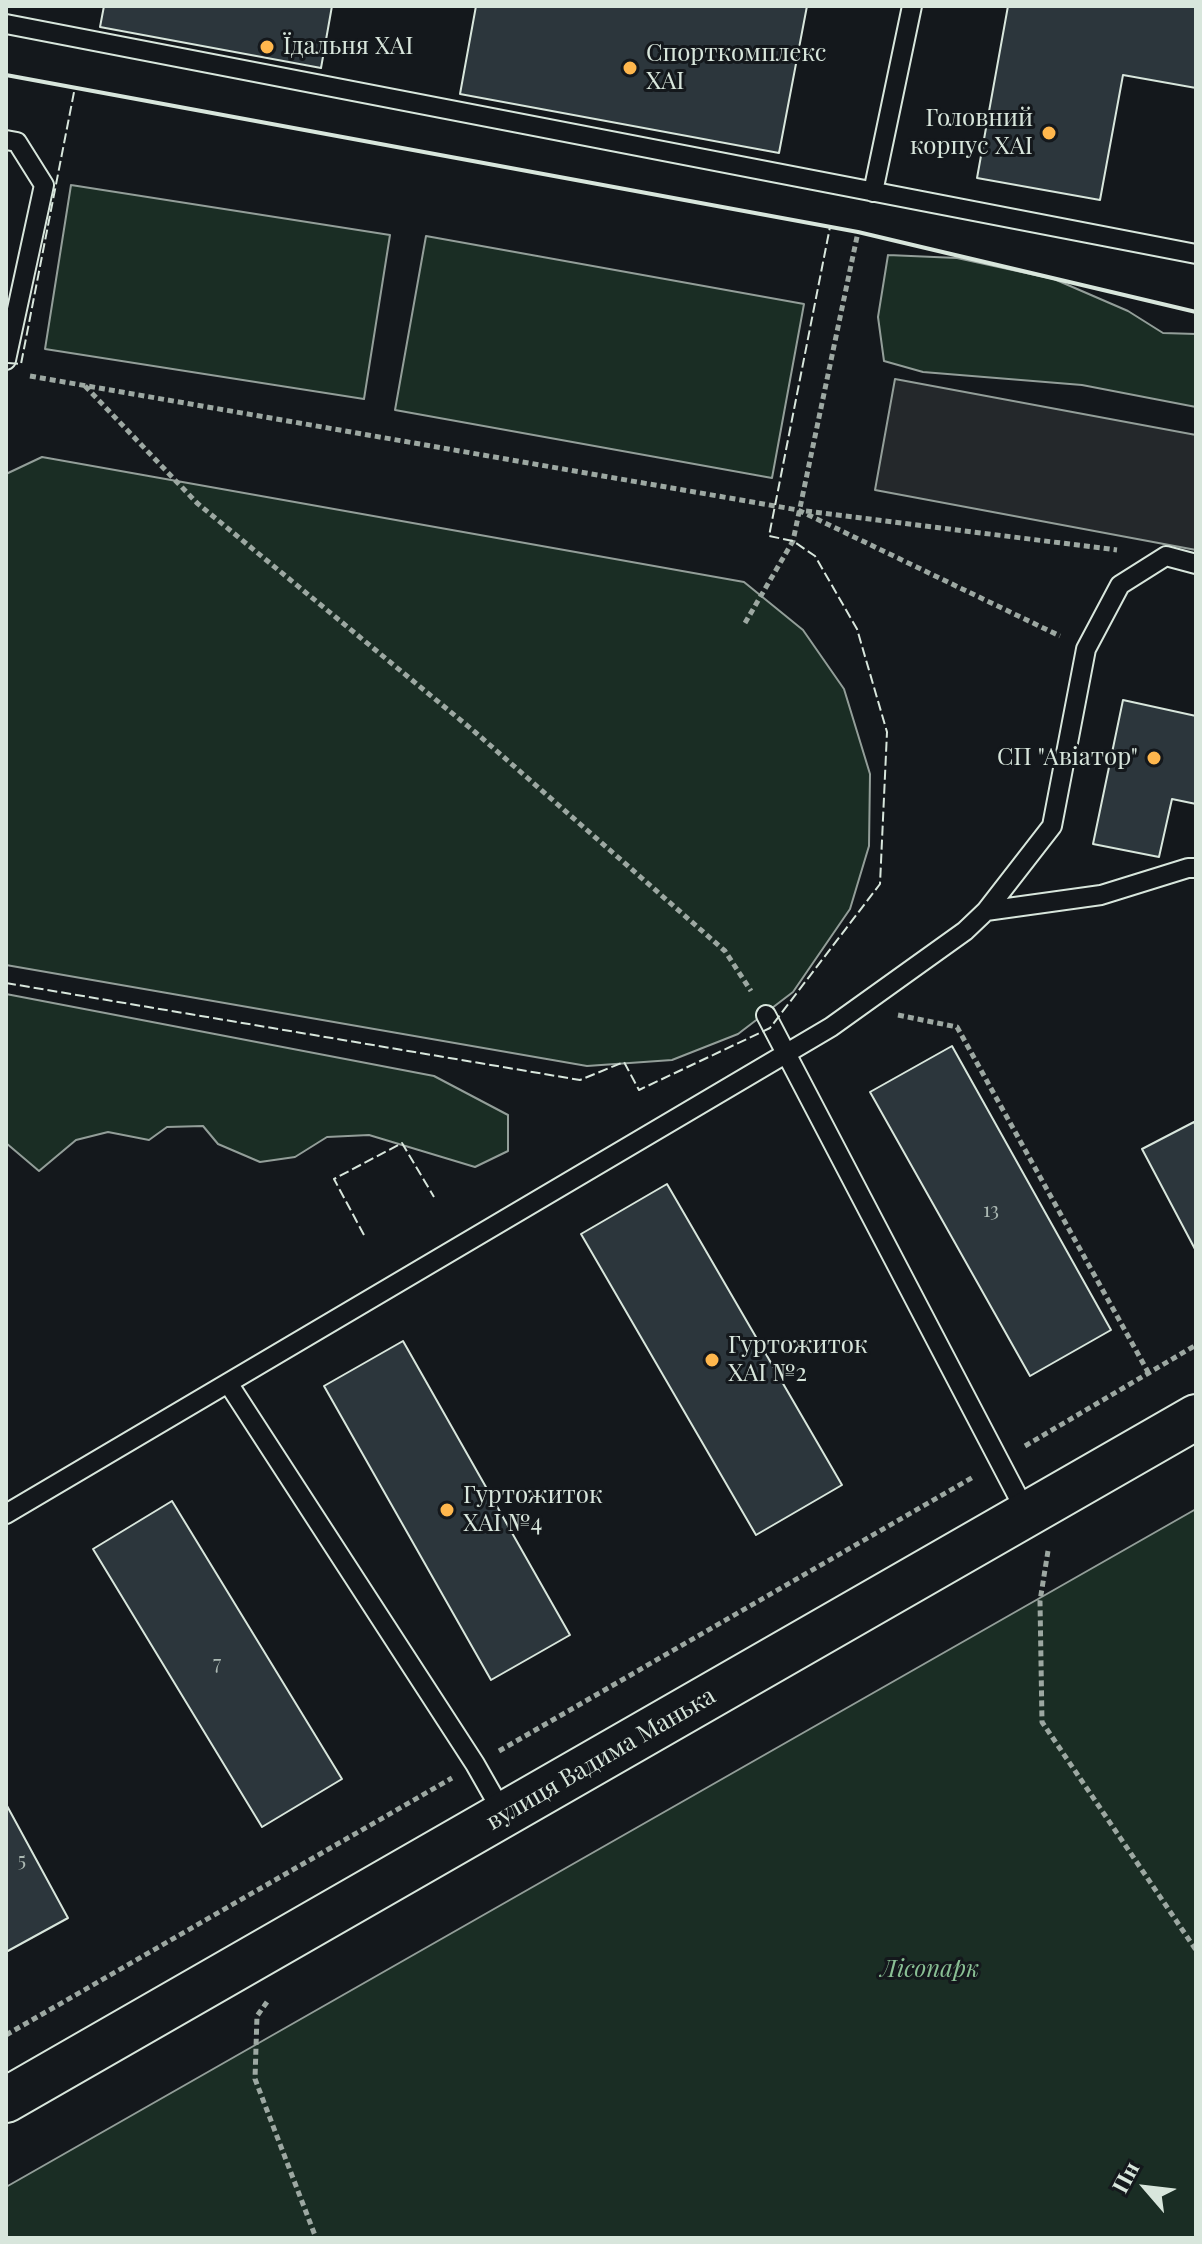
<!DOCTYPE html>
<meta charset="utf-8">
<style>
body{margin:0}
#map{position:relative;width:1202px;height:2244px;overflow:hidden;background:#14181c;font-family:"Playfair Display",serif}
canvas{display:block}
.frame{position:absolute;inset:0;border:8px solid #d8e6dc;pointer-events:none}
.north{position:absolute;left:1106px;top:2148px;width:80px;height:80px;-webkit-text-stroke:6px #14181c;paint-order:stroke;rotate:298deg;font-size:22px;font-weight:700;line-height:32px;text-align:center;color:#d8e6dc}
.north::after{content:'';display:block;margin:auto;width:28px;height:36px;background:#d8e6dc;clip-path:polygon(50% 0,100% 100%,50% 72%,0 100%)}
</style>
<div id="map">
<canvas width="1202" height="2244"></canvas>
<div class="frame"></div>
<div class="north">Пн</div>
</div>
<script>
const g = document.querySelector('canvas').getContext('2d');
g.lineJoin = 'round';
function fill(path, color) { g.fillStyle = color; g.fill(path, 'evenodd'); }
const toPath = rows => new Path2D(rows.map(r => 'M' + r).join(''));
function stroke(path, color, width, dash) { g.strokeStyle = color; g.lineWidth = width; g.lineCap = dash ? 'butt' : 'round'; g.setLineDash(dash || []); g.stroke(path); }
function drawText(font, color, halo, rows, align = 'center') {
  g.font = font + ' "Playfair Display",serif'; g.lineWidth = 6; g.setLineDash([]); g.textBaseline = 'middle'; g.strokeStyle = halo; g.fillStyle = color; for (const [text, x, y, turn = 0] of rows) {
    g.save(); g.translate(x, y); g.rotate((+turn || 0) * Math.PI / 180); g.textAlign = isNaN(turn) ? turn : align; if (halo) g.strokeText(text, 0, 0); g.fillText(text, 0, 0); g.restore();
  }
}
const green = toPath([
 [71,185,390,235,364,399,45,349,71,185],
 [426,236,804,304,772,478,395,410,426,236],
 [888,255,957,258,1054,279,1128,311,1163,333,1196,334,1196,407,1082,385,923,372,884,361,878,317,888,255],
 [42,457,744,582,803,630,844,689,870,774,869,846,850,909,793,992,738,1034,672,1060,587,1066,6,965,6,474,42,457],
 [6,994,434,1076,508,1115,508,1151,475,1167,369,1135,327,1137,295,1157,260,1162,218,1144,203,1126,167,1127,149,1140,108,1132,76,1140,39,1171,6,1143,6,994],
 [1196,1509,1196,2238,6,2238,6,2187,1196,1509]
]);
const parking = toPath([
 [895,379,1196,435,1196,550,875,490,895,379]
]);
const building = toPath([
 [104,6,332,6,321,68,100,27,104,6],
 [476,6,807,6,779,153,460,94,476,6],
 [1008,6,1196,6,1196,88,1123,75,1100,200,977,178,1008,6],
 [1123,700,1196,716,1196,804,1172,799,1159,857,1093,844,1123,700],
 [952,1046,1111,1330,1030,1376,870,1092,952,1046],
 [1194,1122,1196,1127,1196,1251,1142,1149,1194,1122],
 [667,1184,842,1485,756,1535,581,1234,667,1184],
 [403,1341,570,1635,491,1680,324,1386,403,1341],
 [172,1501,342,1779,262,1827,93,1549,172,1501],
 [6,1804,68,1918,6,1952,6,1804]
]);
const path = toPath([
 [30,376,798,510,1060,636],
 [85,386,197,503,475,732,725,951,751,991],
 [806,511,1117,550],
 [745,623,793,541,858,232],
 [898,1015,957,1027,1148,1372],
 [1025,1446,1196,1345],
 [1048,1551,1040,1601,1042,1722,1196,1950],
 [499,1751,975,1476],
 [267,2002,257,2016,255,2079,316,2238],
 [6,2035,452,1778]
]);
const service = toPath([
 [6,24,1196,254],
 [6,140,17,142,44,185,6,360],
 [873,192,912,6],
 [986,911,1101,895,1188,868,1196,868],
 [766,1015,1027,1514],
 [228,1383,475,1764,504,1815],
 [6,1514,831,1027,965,931,986,911,1052,826,1086,649,1120,585,1166,556,1196,564]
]);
const primary = toPath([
 [6,2100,1196,1417]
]);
const fence = toPath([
 [8,363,21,364,75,87],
 [6,983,580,1080,624,1062,639,1090,770,1028,880,884,887,732,857,629,815,556,793,541,769,536,830,227],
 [364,1235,334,1179,402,1143,434,1197]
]);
const wall = toPath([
 [6,75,858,232,1196,312]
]);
const markers = [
 [267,47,8,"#ffb74d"],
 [630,68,8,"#ffb74d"],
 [1049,133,8,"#ffb74d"],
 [1154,758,8,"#ffb74d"],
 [712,1360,8,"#ffb74d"],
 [447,1510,8,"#ffb74d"]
];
const numberNames = [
 ["13",991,1211],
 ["7",217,1664],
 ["5",22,1861]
];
const poiNames = [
 ["Їдальня ХАІ",283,47],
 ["Спорткомплекс",646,54],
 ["ХАІ",646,82],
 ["Головний",1033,119,"right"],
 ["корпус ХАІ",1033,147,"right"],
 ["СП \"Авіатор\"",1138,758,"right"],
 ["Гуртожиток",728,1346],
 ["ХАІ №2",728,1374],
 ["Гуртожиток",463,1496],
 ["ХАІ №4",463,1524]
];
const streetNames = [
 ["вулиця Вадима Манька",601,1759,-30]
];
const parkNames = [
 ["Лісопарк",930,1970]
];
fill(green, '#1a2d24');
stroke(green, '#939e99', 2);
fill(parking, '#24282b');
stroke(parking, '#939e99', 2);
fill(building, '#2c363c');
stroke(building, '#d8e6dc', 2);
stroke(service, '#d8e6dc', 22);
stroke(primary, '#d8e6dc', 48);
stroke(path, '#9da8a2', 5, [6, 4]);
stroke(service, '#14181c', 18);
stroke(primary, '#14181c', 44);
stroke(fence, '#d8e6dc', 2, [10, 4]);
stroke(wall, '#d8e6dc', 4);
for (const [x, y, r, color] of markers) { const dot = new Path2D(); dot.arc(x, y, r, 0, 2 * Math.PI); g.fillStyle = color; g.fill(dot); stroke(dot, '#14181c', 3); }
drawText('20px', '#adbab4', null, numberNames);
drawText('24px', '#d8e6dc', '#14181c', poiNames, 'left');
drawText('24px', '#d8e6dc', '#14181c', streetNames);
drawText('italic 24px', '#8ac095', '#14181c', parkNames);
</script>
